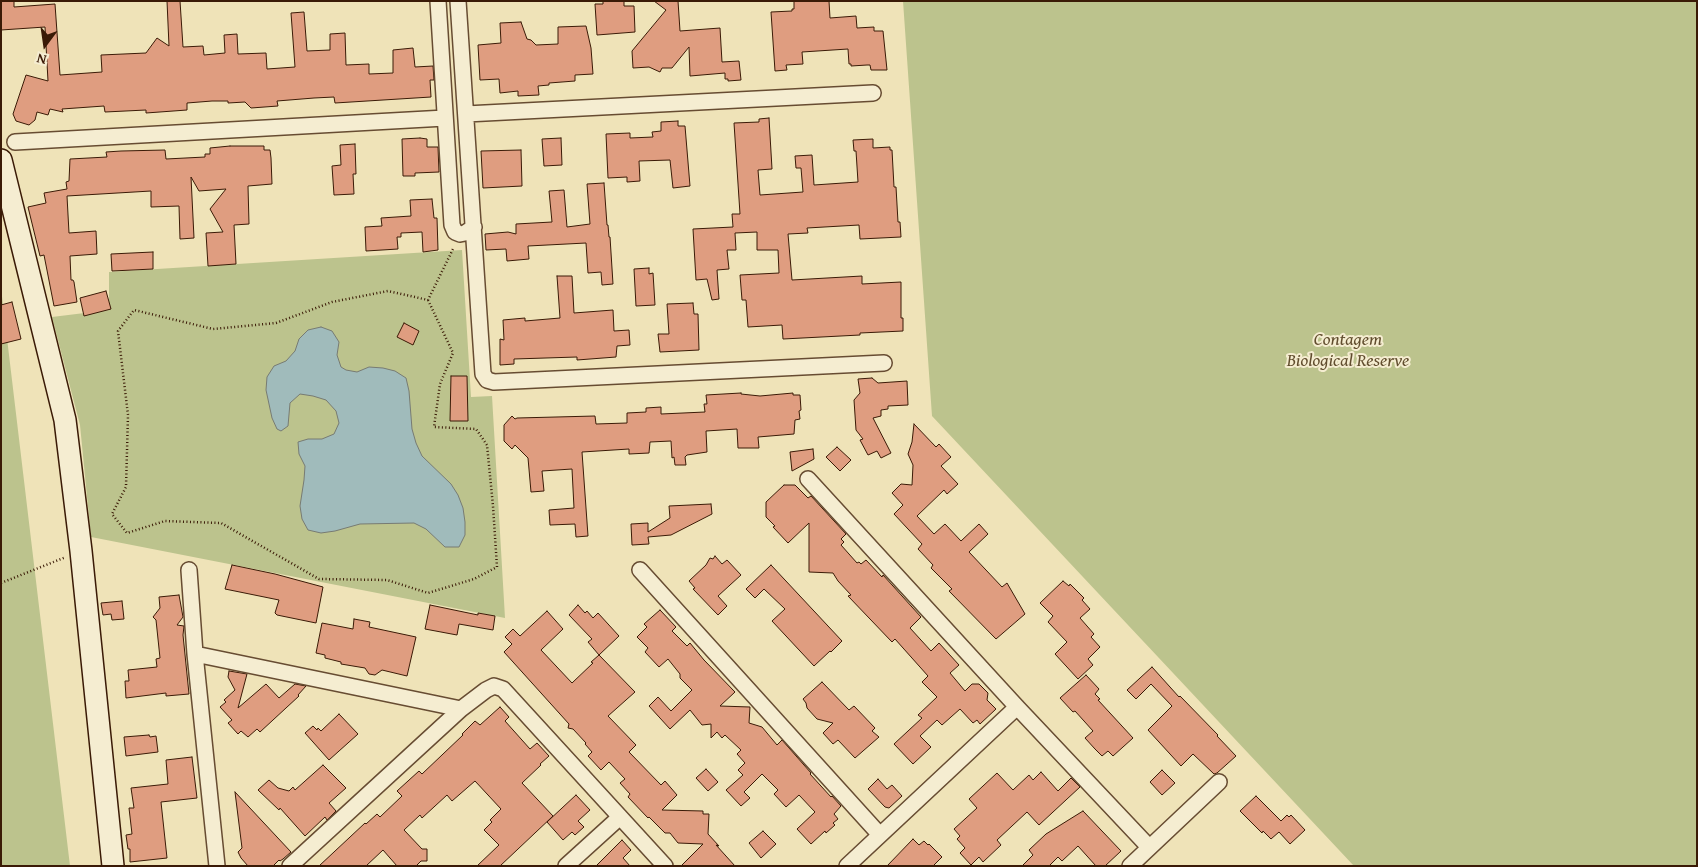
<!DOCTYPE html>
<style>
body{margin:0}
#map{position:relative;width:1698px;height:867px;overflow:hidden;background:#efe3b8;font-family:"Gentium Book Plus",serif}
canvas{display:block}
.frame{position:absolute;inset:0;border:2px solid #3a1a06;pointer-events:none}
.north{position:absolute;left:20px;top:20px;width:50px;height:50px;-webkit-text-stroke:4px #f5edd1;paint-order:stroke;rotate:194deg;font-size:14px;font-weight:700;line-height:20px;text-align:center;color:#3a1a06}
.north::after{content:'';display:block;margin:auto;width:18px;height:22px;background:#3a1a06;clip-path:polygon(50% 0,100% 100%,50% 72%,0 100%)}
</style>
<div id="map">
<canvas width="1698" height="867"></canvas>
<div class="frame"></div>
<div class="north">N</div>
</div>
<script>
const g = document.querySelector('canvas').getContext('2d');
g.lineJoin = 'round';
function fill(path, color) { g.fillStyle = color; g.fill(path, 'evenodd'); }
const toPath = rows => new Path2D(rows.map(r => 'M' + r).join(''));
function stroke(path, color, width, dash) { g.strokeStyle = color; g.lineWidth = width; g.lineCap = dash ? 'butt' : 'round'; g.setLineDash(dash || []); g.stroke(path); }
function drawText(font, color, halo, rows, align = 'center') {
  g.font = font + ' "Gentium Book Plus",serif'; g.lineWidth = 4; g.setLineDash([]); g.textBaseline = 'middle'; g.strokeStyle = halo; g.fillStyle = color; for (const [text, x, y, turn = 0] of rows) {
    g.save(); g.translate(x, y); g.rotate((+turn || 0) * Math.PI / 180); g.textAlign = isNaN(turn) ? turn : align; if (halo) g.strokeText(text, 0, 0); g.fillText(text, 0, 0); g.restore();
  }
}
const green = toPath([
 [903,1,1697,1,1697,866,1354,866,932,416],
 [462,250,471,397,492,396,505,618,91,537,80,425,52,317,109,310,109,272],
 [1,288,70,866,1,866]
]);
const water = toPath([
 [321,327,332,331,339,342,337,355,341,367,346,370,357,372,369,367,383,368,395,371,406,378,409,391,412,429,416,443,422,456,451,484,458,495,463,508,465,522,465,535,459,547,445,547,426,529,414,523,360,524,335,531,321,533,308,530,302,519,300,506,304,480,305,466,299,454,298,442,308,439,322,439,334,434,339,423,336,411,326,400,313,396,300,394,290,403,288,426,281,431,277,429,272,418,266,390,267,377,274,366,286,361,295,351,299,339,308,330,321,327]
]);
const building = toPath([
 [1,1,14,1,14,7,55,4,60,75,102,72,101,55,146,53,157,38,169,46,167,1,180,1,183,47,203,46,204,55,225,53,224,35,237,34,238,54,266,53,267,69,295,67,291,13,304,12,307,51,330,50,330,34,345,33,346,65,369,64,369,74,393,73,393,50,413,48,415,67,433,66,434,80,430,80,431,97,335,103,334,97,314,98,277,101,278,106,251,108,245,102,228,103,228,101,212,101,187,103,187,110,146,113,146,110,105,112,104,106,62,109,63,112,50,109,48,115,37,112,35,120,29,125,16,121,13,114,26,75,48,81,45,27,1,30,1,1],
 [603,1,624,1,624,6,634,6,635,32,597,35,595,4,603,4,603,1],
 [654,1,678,1,680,31,720,28,722,62,739,61,741,80,728,81,728,79,725,79,725,73,690,76,689,47,672,68,662,68,660,72,649,67,633,68,632,51,666,10,654,1],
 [794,1,829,1,830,18,856,16,857,28,874,27,874,31,883,31,887,70,871,70,870,65,867,65,851,66,851,64,849,64,848,49,802,52,803,64,786,65,787,70,775,71,771,12,792,11,792,9,794,9,794,1],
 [521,22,527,39,531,40,536,45,558,44,558,27,586,26,591,48,593,74,575,75,575,81,549,83,549,85,538,86,539,95,518,96,518,91,500,93,499,79,480,80,478,45,501,43,500,23,521,22],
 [769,118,772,169,758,170,760,195,803,192,801,168,796,168,795,156,812,155,814,185,858,182,856,151,854,151,853,140,873,139,873,148,890,147,890,150,892,150,894,187,896,187,898,222,900,222,901,237,860,239,859,225,807,228,808,233,788,234,792,280,862,276,862,284,901,282,901,318,903,318,903,331,860,333,860,335,783,339,782,325,748,327,746,300,742,300,740,275,779,273,778,250,757,250,757,232,735,233,736,250,727,250,729,269,717,270,719,299,712,300,707,279,696,280,693,229,733,227,732,214,740,214,734,123,759,122,759,119,769,118],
 [678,121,678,126,685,126,690,186,673,188,670,160,639,161,640,181,627,182,627,177,608,178,606,134,630,133,630,138,653,137,652,132,661,131,661,122,678,121],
 [420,138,427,139,427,147,438,147,439,172,415,173,415,176,403,176,402,139,420,138],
 [561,138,562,165,544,166,542,139,561,138],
 [355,144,356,174,353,174,354,194,334,195,332,166,341,165,340,145,355,144],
 [230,146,264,146,264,150,270,150,271,158,272,184,248,186,249,224,234,225,236,264,208,266,206,233,223,232,210,209,226,189,199,191,191,177,194,238,180,239,179,206,151,207,151,191,67,196,69,233,96,231,97,254,70,256,71,280,73,280,74,282,77,302,54,306,44,255,40,256,28,207,46,203,44,193,67,189,66,182,69,181,70,159,107,157,106,152,121,151,165,150,166,159,205,157,205,154,210,154,210,148,230,146],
 [521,150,522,186,483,188,481,151,521,150],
 [604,183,607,225,608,225,609,237,610,237,613,284,602,285,601,272,588,273,586,243,528,246,529,259,507,261,506,249,486,250,485,234,508,232,516,234,516,224,552,222,549,191,564,190,567,227,590,224,587,184,604,183],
 [432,199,434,218,437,218,438,250,423,252,422,232,401,233,401,237,397,237,398,249,366,251,365,227,382,226,381,218,411,216,410,200,432,199],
 [153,252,153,269,112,271,111,254,153,252],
 [649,268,649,274,653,273,655,305,636,306,634,269,649,268],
 [557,276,572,276,574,313,613,310,614,331,629,330,630,345,617,346,616,357,577,360,577,357,514,359,514,364,500,365,500,339,504,340,503,320,525,318,525,321,560,318,557,276],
 [106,291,111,309,84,316,80,298,106,291],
 [12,302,21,339,1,344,1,305,12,302],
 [693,303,694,314,698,314,699,350,660,352,658,334,669,334,667,304,693,303],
 [404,323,419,331,413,345,397,337,404,323],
 [451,376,467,376,468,421,450,421,451,376],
 [872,378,878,383,907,381,908,405,888,406,888,409,881,410,881,416,873,418,891,453,881,458,877,451,868,455,860,440,863,439,856,430,854,400,860,393,858,379,872,378],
 [741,393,741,394,760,396,793,393,793,395,800,395,801,410,799,411,800,419,795,420,794,434,758,437,759,448,738,448,737,429,706,431,707,452,687,455,685,457,686,465,675,465,674,457,672,458,671,441,650,442,649,453,629,454,629,449,582,452,588,536,576,537,575,524,550,525,549,510,574,508,572,469,542,471,544,491,531,492,528,458,515,445,512,449,504,441,504,425,512,416,515,419,517,418,595,416,596,424,627,423,627,413,646,412,646,408,661,407,661,414,705,412,704,404,707,404,706,395,741,393],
 [914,424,936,447,939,444,951,457,941,466,958,484,947,494,944,490,917,516,934,534,945,524,961,541,979,524,988,534,969,552,1002,587,1007,583,1025,614,996,639,949,591,952,589,931,568,933,565,918,549,922,544,894,514,903,505,892,493,901,484,912,485,913,465,908,454,912,442,914,424],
 [837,447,851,460,840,471,826,457,837,447],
 [813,449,814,459,792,471,790,452,813,449],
 [784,485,795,485,808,498,811,496,846,534,841,539,844,542,841,545,857,563,859,562,861,564,866,560,882,577,883,575,921,617,910,628,931,651,939,643,959,665,950,673,965,691,972,684,979,684,988,693,987,700,996,709,980,724,977,720,973,723,960,709,942,725,937,720,920,736,931,747,913,764,894,744,922,718,918,715,937,697,922,682,928,676,895,639,892,642,848,596,851,595,838,581,833,573,809,572,809,523,788,543,773,527,775,526,766,517,766,502,784,485],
 [711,504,712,514,671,535,648,537,649,544,632,545,631,524,648,523,648,532,670,518,669,506,711,504],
 [715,556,722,564,727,560,741,575,718,596,727,606,718,615,693,589,695,588,689,581,706,565,710,558,713,559,715,556],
 [232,565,275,574,323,587,316,623,277,615,275,613,279,600,225,589,232,565],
 [771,565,842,641,831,652,830,651,814,666,772,621,785,609,764,589,755,598,746,589,771,565],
 [1063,581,1069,586,1070,584,1084,598,1082,600,1090,609,1080,618,1094,634,1091,637,1100,647,1088,659,1093,665,1078,679,1055,654,1067,642,1048,622,1053,616,1040,603,1063,581],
 [179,595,183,617,177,625,184,626,183,635,189,694,166,696,166,693,126,698,125,681,129,681,128,670,157,667,156,659,160,658,156,620,153,617,160,608,159,597,179,595],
 [122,601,124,619,112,620,111,614,103,615,101,603,122,601],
 [430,605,478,615,478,613,495,616,493,630,459,624,457,635,425,629,430,605],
 [578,605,585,613,587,611,593,618,598,613,619,636,599,655,588,642,592,639,569,615,578,605],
 [660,610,676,627,672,631,687,646,690,643,704,660,735,692,720,706,750,707,749,723,762,727,777,745,782,740,811,773,810,774,831,797,832,796,841,806,834,814,838,819,833,823,835,825,826,833,825,831,811,844,797,829,815,812,799,795,786,807,774,794,778,790,762,774,744,792,750,798,741,806,726,790,743,775,738,770,745,763,737,754,741,750,725,735,722,738,717,732,711,738,711,724,702,725,690,710,670,729,649,706,658,697,671,711,692,690,680,678,680,674,668,659,659,667,645,652,648,648,637,637,647,627,644,624,660,610],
 [547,611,563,629,541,650,572,683,593,663,591,662,599,655,635,692,608,716,636,745,629,752,661,785,665,781,677,795,662,810,703,811,703,814,709,814,708,834,719,846,716,845,735,866,681,866,703,844,678,843,670,833,665,833,649,817,648,818,628,797,630,794,620,783,625,779,609,762,601,770,588,756,592,752,585,744,586,743,573,729,568,728,569,724,504,652,512,644,505,637,513,629,520,636,547,611],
 [354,619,370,622,369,627,416,637,407,676,382,670,375,675,369,674,365,668,341,664,341,662,325,658,325,655,316,653,322,623,353,629,354,619],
 [1152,667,1179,697,1180,696,1218,735,1217,736,1236,756,1217,773,1214,774,1193,754,1181,766,1148,730,1172,706,1151,684,1136,699,1127,690,1152,667],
 [229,671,247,674,238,708,266,684,279,698,295,684,306,686,298,695,299,696,260,732,257,729,248,737,241,731,238,734,228,723,232,720,220,707,226,702,224,700,235,690,228,677,229,671],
 [1086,675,1099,689,1095,694,1100,699,1098,700,1133,738,1113,756,1108,751,1102,756,1095,749,1085,738,1093,731,1075,711,1073,712,1060,698,1086,675],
 [822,682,849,710,854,706,875,728,872,731,879,737,855,758,838,740,833,744,823,733,833,723,817,719,807,708,806,703,803,699,822,682],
 [500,707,509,717,505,721,530,749,537,743,549,756,540,764,541,765,522,783,553,816,500,866,477,866,499,845,484,830,492,822,490,820,501,809,475,781,452,801,447,795,422,818,420,815,404,830,422,849,427,849,427,861,421,861,416,866,397,866,383,850,366,866,319,866,365,823,366,824,377,814,380,817,402,796,397,791,419,771,422,774,463,735,462,734,475,721,480,725,500,707],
 [339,714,358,734,329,760,305,733,313,726,317,730,318,728,321,731,339,714],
 [149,735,150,737,156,736,158,752,126,756,124,737,149,735],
 [192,757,197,798,161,802,167,858,130,862,130,849,128,849,126,835,132,834,129,808,134,808,131,788,168,784,166,760,192,757],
 [323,765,346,788,329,803,336,811,327,820,325,817,305,836,280,808,279,810,258,790,269,780,278,788,289,791,293,787,295,790,323,765],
 [706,769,718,782,708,791,696,778,706,769],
 [1162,770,1175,783,1162,795,1150,782,1162,770],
 [1041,772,1058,791,1071,778,1080,787,1039,825,1027,812,997,840,1001,845,983,862,979,857,971,865,960,853,965,848,957,839,960,836,954,829,977,808,969,799,997,773,1013,790,1029,775,1033,780,1041,772],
 [878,779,887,789,892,785,902,796,889,808,885,807,868,789,878,779],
 [235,792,291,852,283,859,280,861,279,860,273,866,248,866,241,858,238,852,242,848,235,792],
 [576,795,590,810,578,821,584,827,575,835,572,832,563,840,547,822,576,795],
 [1256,796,1281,821,1287,815,1289,817,1291,815,1305,830,1290,844,1279,832,1271,839,1263,831,1262,833,1240,811,1256,796],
 [1083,811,1121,851,1105,866,1096,866,1078,846,1062,861,1058,857,1049,866,1022,866,1033,855,1029,850,1046,834,1083,811],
 [763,831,776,844,761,858,749,843,763,831],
 [913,839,919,845,924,841,928,845,929,844,942,857,933,866,887,866,913,839],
 [622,840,631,850,623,858,630,866,596,866,622,840]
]);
const path = toPath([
 [428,300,453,353,440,384,434,427,476,429,487,445,493,506,497,567,474,579,428,593,387,580,319,579,221,523,165,521,127,533,112,514,126,487,128,415,118,331,134,310,213,329,276,323,332,302,388,291,428,300,454,247],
 [1,583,66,557]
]);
const street = toPath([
 [438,1,452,225,455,232,460,234,465,233,474,227],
 [458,1,483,374,487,380,494,382,884,363],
 [466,114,873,93],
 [15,142,445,118],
 [808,479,1017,707,1149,847],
 [189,570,195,654,217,866],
 [640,570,880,835],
 [195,654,461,709],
 [290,866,461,709,486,690,494,686,503,689,665,866],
 [566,866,620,817],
 [847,866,1017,707],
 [1130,866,1219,782]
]);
const secondary = toPath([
 [1,160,65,420,81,551,113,866]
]);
const parkNames = [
 ["Contagem",1348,340],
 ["Biological Reserve",1348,361]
];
fill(green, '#bcc38d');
fill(water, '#a0bbbb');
stroke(water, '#777b73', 1);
fill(building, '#df9d80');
stroke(building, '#3a1a06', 1);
stroke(street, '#674c32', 18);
stroke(secondary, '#3a1a06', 24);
stroke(path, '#3a1a06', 2.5, [1, 2.5]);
stroke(street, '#f5edd1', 15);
stroke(secondary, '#f5edd1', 21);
drawText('italic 18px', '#614d2e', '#f5edd1', parkNames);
</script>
